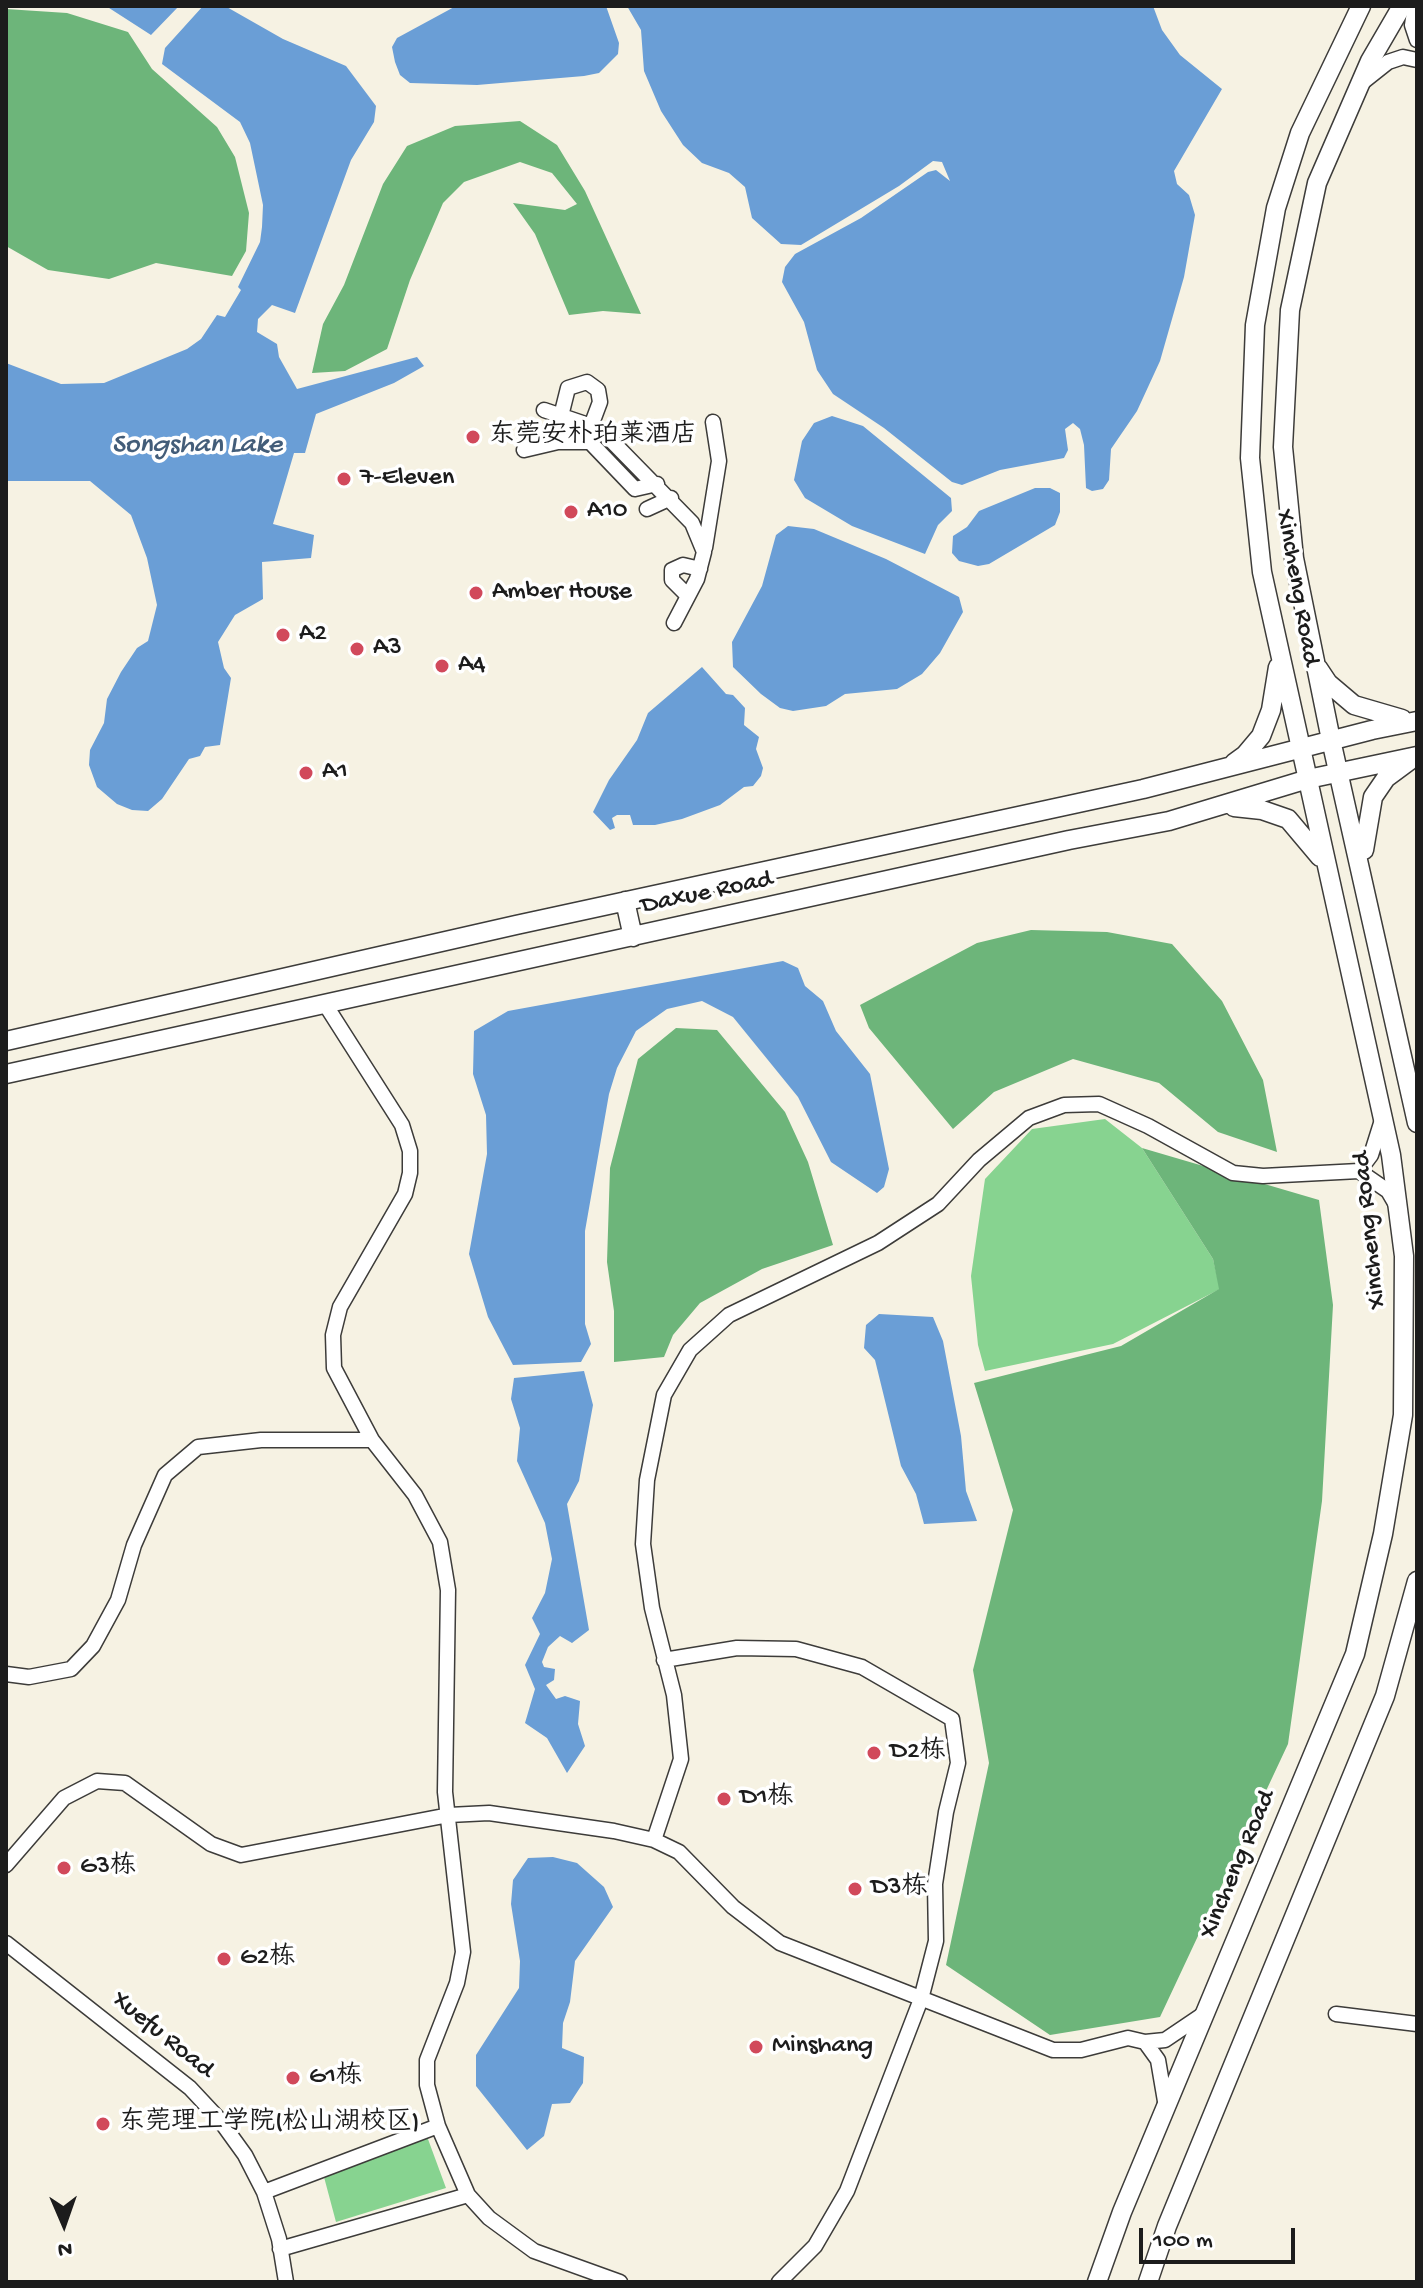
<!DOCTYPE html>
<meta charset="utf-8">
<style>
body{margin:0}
#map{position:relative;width:1423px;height:2288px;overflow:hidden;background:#f6f2e3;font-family:"Gochi Hand",sans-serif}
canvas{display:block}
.frame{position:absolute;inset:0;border:8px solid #1c1c1c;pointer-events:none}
.north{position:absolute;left:24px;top:2184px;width:80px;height:80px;-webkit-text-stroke:6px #fff;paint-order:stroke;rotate:178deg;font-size:22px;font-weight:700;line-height:32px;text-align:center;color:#1c1c1c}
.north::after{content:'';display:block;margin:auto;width:28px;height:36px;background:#1c1c1c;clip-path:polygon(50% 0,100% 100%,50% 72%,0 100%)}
.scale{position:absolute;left:1139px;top:2228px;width:156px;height:36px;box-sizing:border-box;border:4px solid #1c1c1c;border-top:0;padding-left:10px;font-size:24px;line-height:28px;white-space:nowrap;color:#1c1c1c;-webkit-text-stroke:6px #fff;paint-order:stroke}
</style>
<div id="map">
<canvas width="1423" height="2288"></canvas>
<div class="frame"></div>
<div class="north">N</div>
<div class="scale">100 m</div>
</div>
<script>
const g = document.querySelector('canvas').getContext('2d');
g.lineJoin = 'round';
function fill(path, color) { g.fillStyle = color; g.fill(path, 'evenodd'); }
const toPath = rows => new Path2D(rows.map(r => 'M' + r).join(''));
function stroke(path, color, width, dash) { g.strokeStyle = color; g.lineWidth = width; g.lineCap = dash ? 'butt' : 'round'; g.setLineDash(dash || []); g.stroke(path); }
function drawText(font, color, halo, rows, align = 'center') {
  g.font = font + ' "Gochi Hand","LXGW WenKai TC",sans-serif'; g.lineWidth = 7; g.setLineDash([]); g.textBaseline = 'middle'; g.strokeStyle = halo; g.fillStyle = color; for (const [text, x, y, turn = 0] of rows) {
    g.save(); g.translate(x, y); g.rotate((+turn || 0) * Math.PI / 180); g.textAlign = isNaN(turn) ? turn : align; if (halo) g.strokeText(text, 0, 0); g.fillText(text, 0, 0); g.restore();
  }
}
const green = toPath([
 [1105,1119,1142,1148,1213,1259,1220,1289,1113,1344,985,1371,978,1345,971,1276,985,1179,1032,1129],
 [425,2131,446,2188,336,2222,324,2177]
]);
const forest = toPath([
 [6,9,67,13,128,32,152,69,217,127,235,157,249,213,246,251,232,276,156,263,109,279,48,270,6,246],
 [520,121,557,145,585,191,641,314,603,311,569,315,535,234,513,203,565,210,577,204,552,173,520,162,464,182,443,203,410,280,387,349,345,371,312,373,323,324,344,285,383,184,407,146,455,126],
 [1031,930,1107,932,1172,944,1222,1001,1263,1080,1277,1152,1218,1132,1159,1083,1073,1059,994,1092,953,1129,869,1028,860,1005,977,943],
 [676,1028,717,1030,785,1112,808,1162,833,1245,762,1269,700,1303,673,1335,664,1357,614,1362,614,1311,607,1262,610,1168,638,1059],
 [1142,1148,1319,1200,1333,1305,1322,1501,1288,1744,1160,2017,1050,2035,946,1965,989,1763,973,1670,1013,1510,974,1383,1121,1346,1219,1289,1213,1259]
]);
const water = toPath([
 [106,6,179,6,151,35],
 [203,6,225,6,283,39,346,66,376,106,374,122,351,160,295,313,272,305,258,319,257,332,277,344,279,357,297,389,417,357,424,366,394,383,316,414,305,453,294,453,273,524,314,535,311,558,262,562,263,599,235,615,218,642,224,668,231,678,220,745,205,747,200,756,189,759,162,799,148,811,132,810,117,804,97,787,89,765,90,750,104,723,107,699,121,672,137,648,148,641,157,605,147,558,131,515,90,481,6,481,6,363,61,384,104,383,187,349,201,339,217,315,225,317,241,290,238,287,260,242,262,227,263,205,250,143,240,122,162,64,165,48],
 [456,6,606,6,619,43,618,54,599,73,584,76,477,85,410,83,400,75,395,62,392,47,397,38],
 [627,6,1153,6,1162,30,1180,55,1222,89,1174,171,1177,184,1189,195,1195,215,1184,277,1160,361,1137,411,1111,449,1109,480,1103,489,1092,491,1086,488,1084,445,1080,429,1073,423,1065,429,1068,450,1064,458,1000,470,962,485,952,482,884,428,833,394,817,370,804,322,782,282,785,267,795,254,861,218,928,172,936,170,950,181,942,162,933,161,899,186,801,245,781,244,752,218,745,187,729,173,702,163,683,145,661,111,644,71,641,30],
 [832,416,863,426,951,498,952,511,938,525,925,554,852,526,805,498,794,480,802,441,814,423],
 [1035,488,1050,488,1060,493,1060,512,1055,525,989,564,978,566,959,561,952,553,953,536,967,527,979,511],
 [788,526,814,529,886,559,959,597,963,612,940,653,922,674,897,689,845,694,826,706,793,711,780,708,761,694,733,667,732,642,762,586,776,535],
 [702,667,726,694,733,695,745,708,744,725,759,737,756,749,763,768,761,776,753,786,744,787,720,805,682,819,655,825,633,825,630,815,617,815,612,818,615,828,610,830,593,812,609,780,637,740,648,713],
 [783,961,798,968,805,986,823,1001,836,1031,870,1074,889,1169,884,1187,877,1193,831,1162,798,1097,733,1017,702,1001,667,1009,636,1031,617,1068,609,1094,585,1231,585,1324,591,1344,581,1362,513,1365,488,1317,469,1254,487,1154,486,1115,473,1074,474,1031,508,1011],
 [879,1314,933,1317,943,1341,961,1436,966,1491,977,1521,924,1524,916,1494,901,1466,875,1360,864,1348,866,1325],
 [584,1371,593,1405,579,1481,567,1504,589,1630,572,1643,560,1636,548,1647,542,1662,544,1667,555,1669,554,1680,546,1685,556,1699,565,1696,580,1701,578,1724,585,1746,567,1773,547,1738,525,1723,535,1689,525,1665,540,1634,532,1618,545,1593,552,1559,545,1523,517,1461,520,1428,511,1399,514,1378],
 [553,1857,577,1863,604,1887,613,1907,575,1961,570,2002,563,2023,562,2048,584,2057,583,2083,570,2103,552,2104,544,2136,527,2150,476,2086,476,2055,519,1988,520,1961,511,1904,513,1880,528,1858]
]);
const minor = toPath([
 [1415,6,1412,25,1417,40],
 [1359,85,1388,62,1403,57,1417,60],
 [544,410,600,429,692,523,704,552,697,579,674,623],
 [561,416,568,388,587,382,598,390,600,402,591,426],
 [524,450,558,442,590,442,635,489,657,484],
 [647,509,671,498],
 [705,548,719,461,713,422],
 [688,596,672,580,672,570,683,565,700,569],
 [325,1004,402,1125,410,1151,410,1173,405,1194,340,1307,333,1335,334,1368,372,1440,415,1495,440,1542,448,1590,445,1792,463,1952,457,1983,427,2060,427,2085,438,2126,468,2195,489,2218,534,2251,620,2282],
 [1382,1120,1371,1155,1359,1171,1388,1191,1395,1203],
 [664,1660,737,1648,796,1649,862,1667,952,1719,958,1763,946,1812,935,1884,936,1941,921,1999,847,2191,815,2246,779,2282],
 [6,1674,29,1677,71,1669,93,1646,118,1600,134,1545,165,1475,198,1447,261,1440,372,1440],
 [654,1840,681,1759,674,1695,652,1608,643,1544,647,1480,664,1395,690,1350,729,1315,878,1243,938,1204,979,1160,1029,1118,1064,1105,1099,1104,1148,1126,1233,1173,1263,1176,1359,1171],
 [6,1865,64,1798,97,1781,125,1783,211,1844,241,1855,449,1815,489,1813,614,1831,654,1840,679,1852,733,1907,780,1943,1053,2050,1081,2050,1128,2038,1145,2042],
 [6,1943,190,2088,219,2119,245,2155,264,2192,279,2239,286,2282],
 [1336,2014,1417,2024],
 [1166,2107,1158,2060,1145,2042,1165,2040,1205,2013],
 [264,2192,438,2126],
 [280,2249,468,2195]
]);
const major = toPath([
 [1402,6,1370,61,1317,183,1290,310,1283,447,1294,558,1331,740,1417,1123],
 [1318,668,1328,683,1354,705,1402,719],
 [1234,763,1245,755,1261,736,1271,710,1278,667],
 [1234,807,1262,810,1288,819,1320,857],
 [1364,850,1373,797,1386,778,1409,761],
 [625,901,633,937],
 [6,1041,516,925,1143,789,1372,730,1417,721],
 [6,1074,1069,840,1169,821,1308,779,1417,756],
 [1097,2282,1122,2212,1355,1654,1383,1534,1403,1415,1404,1256,1391,1155,1262,572,1250,458,1255,325,1276,208,1300,133,1361,6],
 [1148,2282,1167,2226,1385,1696,1417,1581]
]);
const markers = [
 [473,437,8,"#d1495b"],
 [344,479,8,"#d1495b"],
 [571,512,8,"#d1495b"],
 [476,593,8,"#d1495b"],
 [283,635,8,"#d1495b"],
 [357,649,8,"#d1495b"],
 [442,666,8,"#d1495b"],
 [306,773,8,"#d1495b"],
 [874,1753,8,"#d1495b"],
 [724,1799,8,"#d1495b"],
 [64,1868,8,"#d1495b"],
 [855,1889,8,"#d1495b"],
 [224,1959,8,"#d1495b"],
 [756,2047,8,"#d1495b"],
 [293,2078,8,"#d1495b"],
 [103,2124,8,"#d1495b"]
];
const poiNames = [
 ["东莞安朴珀莱酒店",489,437],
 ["7-Eleven",360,479],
 ["A10",587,512],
 ["Amber House",492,593],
 ["A2",299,635],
 ["A3",373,649],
 ["A4",458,666],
 ["A1",322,773],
 ["D2栋",890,1753],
 ["D1栋",740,1799],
 ["G3栋",80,1868],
 ["D3栋",871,1889],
 ["G2栋",240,1959],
 ["Minshang",772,2047],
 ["G1栋",309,2078],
 ["东莞理工学院(松山湖校区)",119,2124]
];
const streetNames = [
 ["Xincheng Road",1296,588,80],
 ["Daxue Road",707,894,-12],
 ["Xincheng Road",1371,1230,-96],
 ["Xincheng Road",1239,1865,-67],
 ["Xuefu Road",162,2036,39]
];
const waterNames = [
 ["Songshan Lake",197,447]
];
fill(green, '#87d390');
fill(forest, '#6db57a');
fill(water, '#6a9ed6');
stroke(minor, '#3d3c3a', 17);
stroke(major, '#3d3c3a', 21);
stroke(minor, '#fff', 14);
stroke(major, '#fff', 18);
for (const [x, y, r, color] of markers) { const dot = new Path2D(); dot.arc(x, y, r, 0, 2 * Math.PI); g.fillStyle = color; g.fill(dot); stroke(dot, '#fff', 3); }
drawText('26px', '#1c1c1c', '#fff', poiNames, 'left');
drawText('26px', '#1c1c1c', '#fff', streetNames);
drawText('italic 28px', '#435d79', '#fff', waterNames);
</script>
